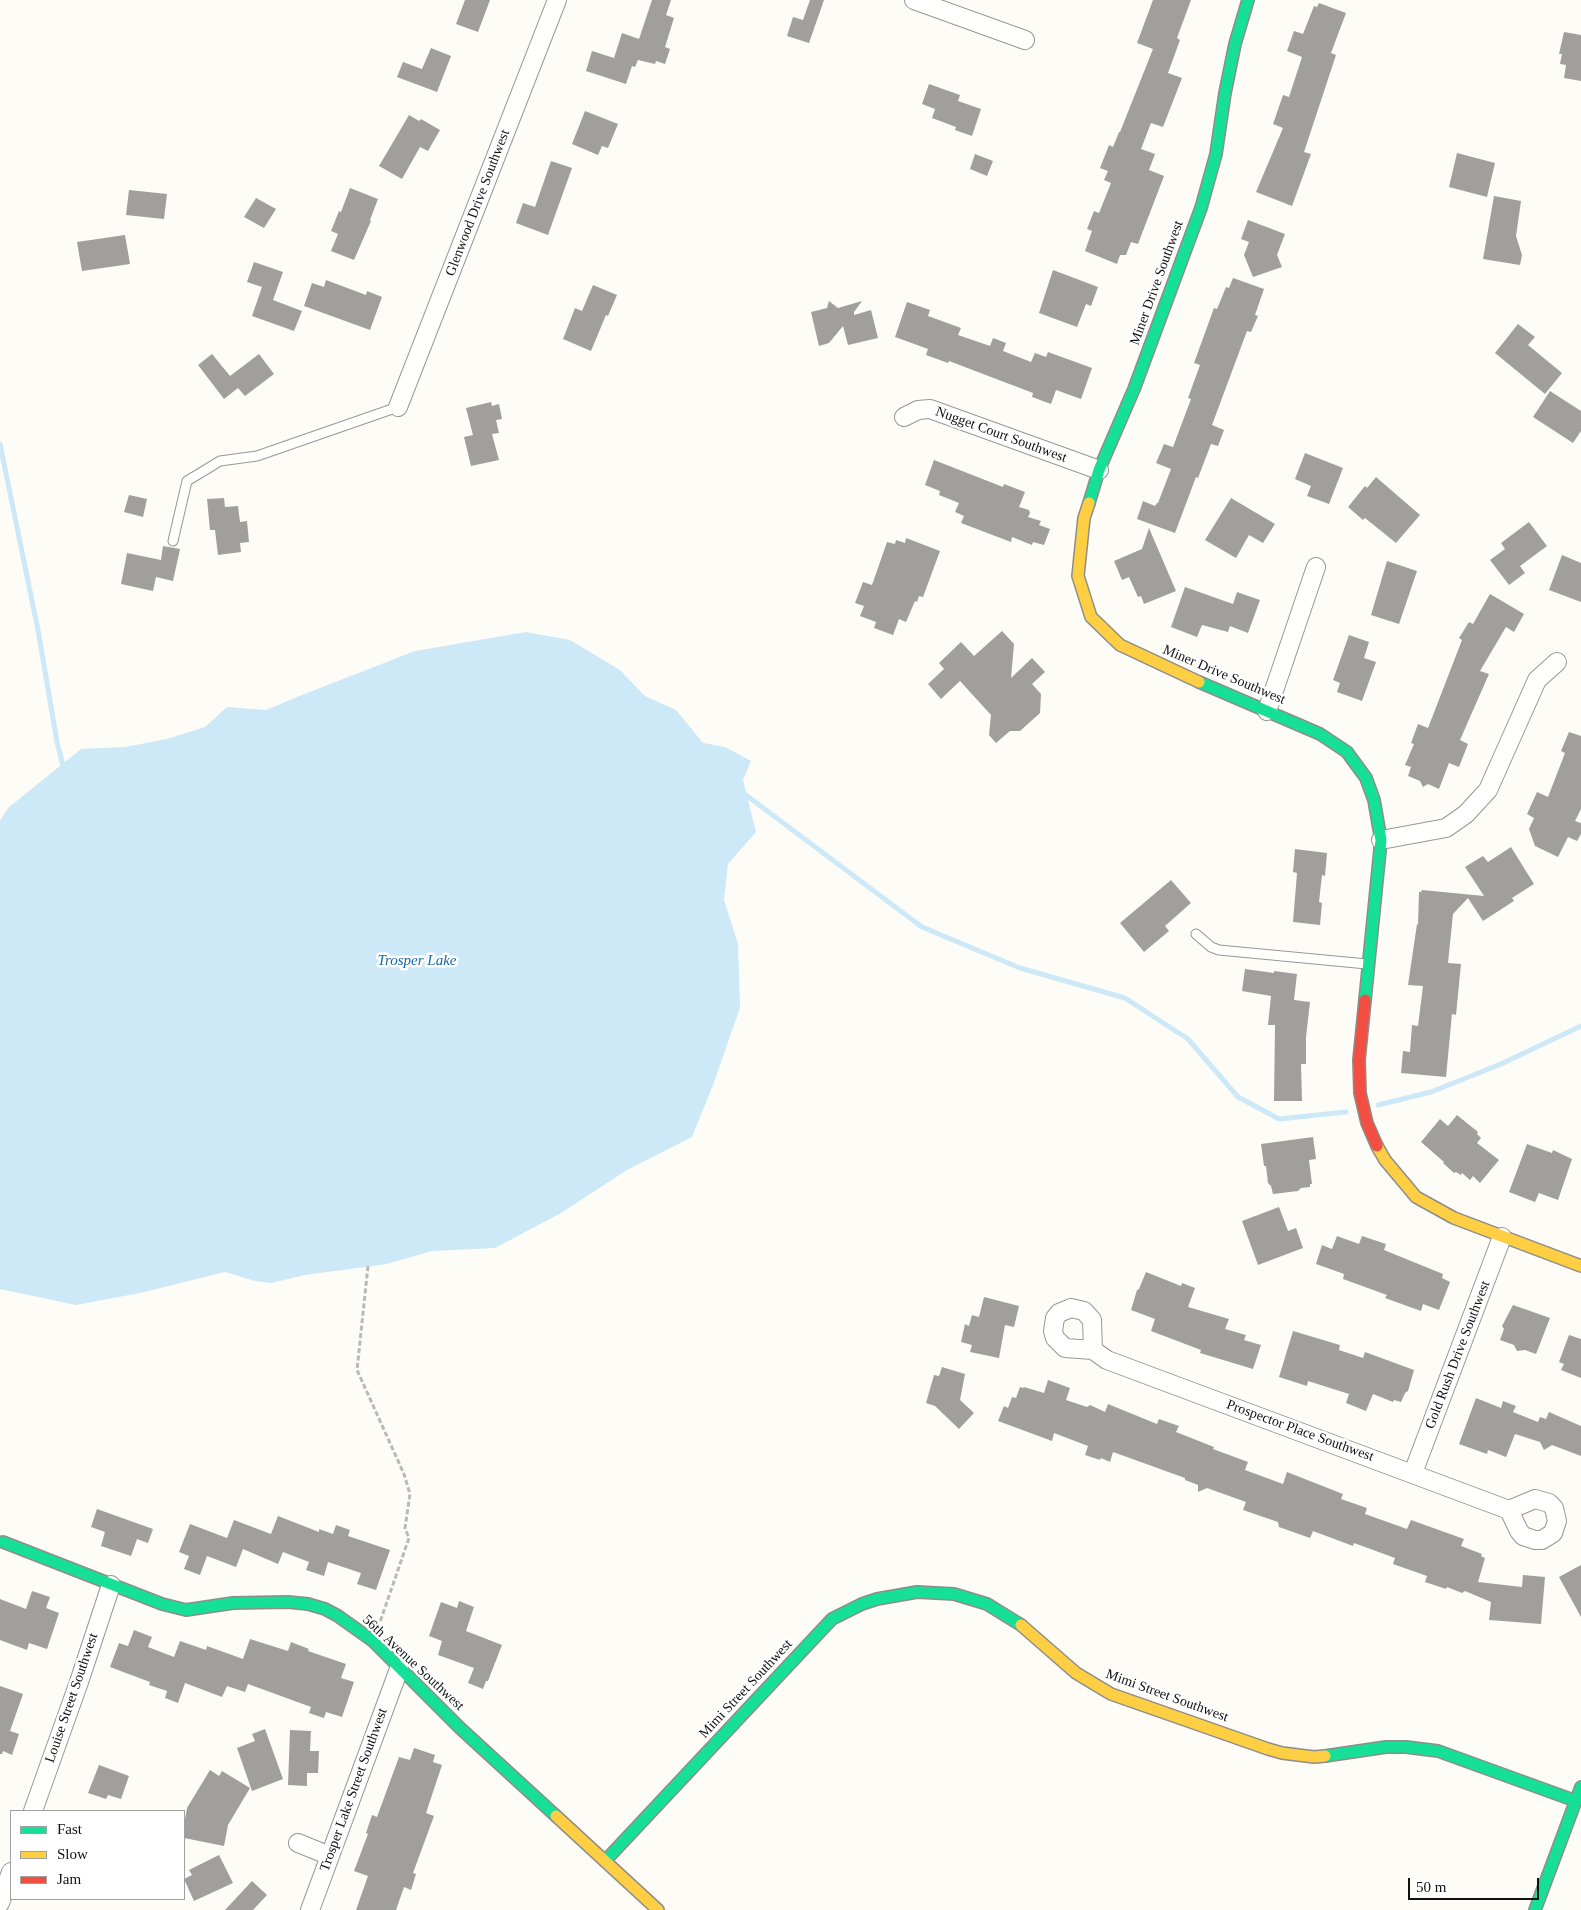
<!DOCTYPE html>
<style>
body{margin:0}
#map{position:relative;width:1581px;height:1910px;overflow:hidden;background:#fdfcf7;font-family:"Times New Roman",serif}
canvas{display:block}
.legend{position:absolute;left:10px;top:1810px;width:175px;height:90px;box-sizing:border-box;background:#fff;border:1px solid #a0a0a0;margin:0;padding:6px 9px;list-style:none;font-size:15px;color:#111}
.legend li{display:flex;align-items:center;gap:10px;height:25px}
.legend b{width:25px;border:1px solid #a0a0a0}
.scale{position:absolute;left:1408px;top:1878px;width:131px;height:22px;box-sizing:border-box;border:2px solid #111;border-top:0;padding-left:6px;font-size:15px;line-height:18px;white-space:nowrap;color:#111;-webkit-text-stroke:4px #fff;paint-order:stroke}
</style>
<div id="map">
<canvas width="1581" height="1910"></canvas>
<ul class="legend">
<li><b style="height:6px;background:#16e098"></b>Fast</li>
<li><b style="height:6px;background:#ffcf43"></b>Slow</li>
<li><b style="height:6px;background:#f24e42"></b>Jam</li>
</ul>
<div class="scale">50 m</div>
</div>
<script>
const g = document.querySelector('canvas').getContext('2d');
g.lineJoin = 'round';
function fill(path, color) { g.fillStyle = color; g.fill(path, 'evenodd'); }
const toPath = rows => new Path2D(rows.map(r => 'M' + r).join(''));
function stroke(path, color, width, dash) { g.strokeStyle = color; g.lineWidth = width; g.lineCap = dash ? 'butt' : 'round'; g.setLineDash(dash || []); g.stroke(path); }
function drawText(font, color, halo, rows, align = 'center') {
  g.font = font + ' "Times New Roman",serif'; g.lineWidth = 5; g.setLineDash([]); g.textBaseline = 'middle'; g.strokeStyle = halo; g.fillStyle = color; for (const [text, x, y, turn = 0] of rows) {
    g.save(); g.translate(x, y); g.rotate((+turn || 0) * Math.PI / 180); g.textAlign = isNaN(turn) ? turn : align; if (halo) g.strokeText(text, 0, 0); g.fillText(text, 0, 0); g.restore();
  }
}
const water = toPath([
 [526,632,570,640,620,670,645,696,676,710,703,743,725,747,751,761,743,780,756,832,728,864,724,900,738,944,740,1008,713,1085,692,1137,627,1170,561,1213,495,1248,432,1251,387,1264,305,1275,271,1283,255,1281,225,1272,140,1293,76,1305,0,1289,0,821,8,808,81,749,125,747,167,739,205,727,227,707,266,710,302,695,415,651]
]);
const stream = toPath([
 [0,444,38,630,57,742,64,769],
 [740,798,746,795,922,927,1020,968,1125,998,1188,1039,1238,1097,1279,1119,1346,1112],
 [1378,1105,1431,1092,1501,1064,1581,1026]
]);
const building = toPath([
 [465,0,490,0,478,32,456,24],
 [652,0,671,0,666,15,674,18,665,47,670,49,665,64,656,61,655,64,638,60,635,67,632,66,626,84,586,71,592,51,614,58,622,33,639,39],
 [810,0,824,0,809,43,787,36,793,17,803,20],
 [1153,0,1191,0,1177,38,1180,40,1168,73,1182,78,1163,127,1151,123,1141,149,1155,154,1149,170,1164,176,1138,244,1131,242,1126,255,1120,255,1117,264,1085,251,1092,231,1087,229,1094,211,1099,213,1111,183,1104,180,1108,171,1100,168,1109,145,1113,147,1119,132,1120,132,1153,49,1137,43],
 [1319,3,1346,13,1331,53,1336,55,1304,152,1311,154,1292,206,1256,192,1283,128,1273,124,1283,95,1289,97,1302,57,1287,51,1294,31,1303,34,1314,6,1317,7],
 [1564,32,1581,35,1581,81,1564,78,1566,65,1560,64,1562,54,1559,54],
 [431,48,451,56,437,92,397,77,403,62,422,69],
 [929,84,960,95,958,101,981,109,972,136,955,130,956,127,932,118,935,109,922,104],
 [585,111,618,124,608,148,602,146,598,155,572,144],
 [409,115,419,121,421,119,440,130,428,151,420,147,402,179,379,166],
 [1457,153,1495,163,1487,197,1449,187],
 [975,154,993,161,987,176,970,169],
 [551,161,572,168,548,235,516,223,523,203,535,207],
 [350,188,378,199,370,220,371,221,354,260,331,251,338,234,331,231,339,211,341,212],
 [129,190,167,194,164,219,126,215],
 [1494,196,1521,201,1516,236,1522,255,1520,265,1483,259],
 [256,198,276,209,264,228,244,217],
 [1248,220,1285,234,1277,255,1282,267,1253,277,1244,255,1249,242,1241,239],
 [125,235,130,264,82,271,77,242],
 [254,262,283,272,273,300,302,311,294,331,252,316,262,287,247,282],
 [1053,270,1098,287,1091,306,1086,304,1077,327,1039,313],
 [1233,278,1264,289,1255,315,1258,316,1251,332,1247,331,1212,425,1224,430,1218,446,1211,444,1198,478,1196,477,1175,533,1137,519,1143,501,1155,506,1157,503,1158,503,1171,469,1156,463,1164,444,1173,447,1191,399,1188,398,1200,365,1194,363,1214,308,1217,309,1226,287,1229,288],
 [326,280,366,295,367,291,382,297,370,330,304,306,312,283,324,287],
 [593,285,617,295,608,316,606,315,591,351,563,339,575,308,582,311],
 [829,301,838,308,862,301,854,312,854,315,871,310,878,338,848,345,843,326,829,343,819,346,811,312,827,308],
 [907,302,930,310,928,316,961,328,958,335,990,346,993,338,1006,343,1003,351,1031,362,1035,353,1046,357,1048,352,1092,368,1081,399,1056,390,1051,404,1032,397,1033,393,949,361,948,363,926,355,928,349,895,337],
 [1518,324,1535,337,1528,345,1562,373,1545,394,1495,353],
 [212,354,230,376,259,354,274,374,245,396,238,388,224,399,198,365],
 [1550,391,1581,411,1581,431,1573,443,1533,417],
 [491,402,492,406,499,404,502,419,496,420,499,433,492,434,499,460,471,466,464,437,473,435,466,408],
 [1305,453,1343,468,1329,504,1307,496,1311,486,1295,479],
 [934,460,1003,487,1004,484,1025,492,1019,507,1029,510,1030,513,1028,517,1041,521,1039,525,1050,529,1044,545,1033,542,1032,545,1012,537,1011,542,961,523,964,516,955,512,959,503,939,495,940,491,925,485],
 [1376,477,1420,515,1396,543,1365,518,1363,520,1348,507,1365,486,1367,488],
 [129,495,147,499,143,517,124,512],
 [224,498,225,507,238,506,240,522,247,521,249,542,240,543,241,552,218,555,215,530,210,530,207,499],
 [1231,498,1275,524,1263,543,1249,535,1236,558,1205,540],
 [1529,522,1547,546,1520,566,1525,573,1509,585,1490,560,1505,549,1501,543],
 [1149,528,1176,591,1144,604,1141,596,1138,597,1129,577,1122,580,1114,561,1142,549],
 [906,538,940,551,923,597,919,596,917,602,915,601,906,622,899,619,893,635,874,628,876,622,860,616,864,606,855,603,863,582,872,585,887,542,895,544,896,540,905,543],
 [163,546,180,549,173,581,156,577,153,591,121,584,127,553,161,560],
 [1562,555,1581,563,1581,602,1549,590],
 [1387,561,1417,571,1399,624,1371,615],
 [1185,587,1233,604,1237,592,1260,600,1248,633,1230,626,1228,632,1202,625,1197,637,1171,627],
 [1490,594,1524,614,1514,632,1506,627,1480,671,1489,674,1460,740,1468,744,1459,767,1449,763,1439,789,1428,784,1423,787,1420,781,1408,776,1411,767,1405,765,1414,744,1411,743,1418,724,1428,728,1462,640,1459,638,1469,622,1473,624],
 [1002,631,1014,644,1011,678,1032,658,1045,672,1032,684,1041,694,1040,713,1020,731,1010,731,996,743,989,735,991,715,960,681,941,699,928,684,944,669,939,663,961,642,974,656],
 [1349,635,1369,642,1364,658,1376,662,1362,701,1337,692,1340,683,1333,680],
 [1569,732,1581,736,1581,809,1575,821,1581,823,1581,834,1577,841,1568,837,1558,857,1535,846,1529,829,1534,818,1527,814,1537,792,1548,797,1565,753,1561,751],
 [1511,847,1534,884,1512,898,1514,901,1483,921,1468,898,1453,914,1448,963,1461,964,1456,1015,1452,1014,1446,1077,1401,1073,1403,1051,1410,1052,1412,1025,1418,1026,1423,986,1408,985,1417,924,1418,925,1419,892,1421,892,1422,890,1484,896,1465,867,1483,856,1488,862],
 [1295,849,1327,853,1325,876,1322,875,1319,902,1322,903,1320,925,1293,922,1297,873,1293,872],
 [1171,880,1191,903,1165,926,1169,931,1144,952,1120,923],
 [1245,969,1274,973,1274,971,1297,974,1294,1000,1310,1002,1306,1037,1306,1064,1301,1064,1302,1101,1274,1101,1275,1025,1268,1025,1271,996,1242,991],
 [1457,1115,1478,1132,1477,1134,1481,1138,1477,1143,1499,1160,1480,1183,1473,1176,1470,1180,1462,1173,1461,1175,1456,1172,1454,1173,1443,1163,1444,1162,1421,1142,1440,1119,1448,1126],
 [1313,1137,1316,1159,1309,1160,1312,1184,1310,1184,1310,1187,1301,1188,1298,1191,1273,1194,1271,1186,1268,1183,1266,1166,1264,1166,1261,1144],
 [1527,1144,1552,1153,1553,1150,1572,1159,1558,1200,1539,1193,1535,1202,1509,1192],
 [1279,1207,1288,1231,1296,1228,1303,1248,1258,1265,1242,1221],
 [1337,1236,1359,1244,1362,1236,1386,1244,1384,1250,1443,1274,1442,1278,1450,1282,1439,1310,1423,1304,1421,1311,1385,1298,1387,1295,1343,1279,1344,1274,1316,1264,1322,1245,1332,1249],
 [1146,1272,1181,1286,1182,1283,1195,1288,1188,1307,1229,1319,1225,1329,1246,1335,1244,1340,1261,1345,1253,1369,1200,1353,1201,1350,1151,1331,1155,1319,1131,1310,1137,1290,1139,1289],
 [984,1297,1019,1306,1014,1327,1005,1325,999,1358,970,1352,972,1345,961,1342,965,1324,969,1326,972,1315,979,1317],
 [1513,1305,1550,1318,1536,1354,1525,1350,1517,1351,1514,1345,1500,1340,1504,1329,1502,1326],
 [1293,1331,1340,1345,1339,1350,1363,1358,1365,1352,1414,1370,1408,1391,1405,1393,1401,1402,1394,1400,1393,1402,1373,1394,1366,1411,1346,1403,1349,1394,1308,1381,1307,1386,1279,1377],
 [1569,1335,1581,1339,1581,1378,1561,1370,1564,1364,1559,1362],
 [942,1367,965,1374,960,1400,974,1413,959,1429,935,1406,926,1403,934,1375,939,1376],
 [1048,1380,1070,1388,1066,1400,1087,1407,1090,1405,1105,1412,1108,1404,1157,1424,1159,1419,1179,1426,1176,1432,1214,1447,1213,1449,1248,1462,1245,1470,1283,1484,1287,1472,1343,1494,1341,1499,1367,1508,1365,1514,1407,1529,1411,1520,1464,1539,1461,1546,1482,1554,1481,1556,1485,1558,1478,1582,1522,1587,1523,1575,1545,1577,1541,1624,1489,1620,1491,1602,1465,1591,1462,1593,1447,1587,1446,1589,1425,1582,1427,1576,1393,1564,1395,1558,1354,1543,1353,1546,1313,1531,1310,1538,1279,1527,1278,1522,1243,1510,1246,1502,1207,1488,1198,1492,1198,1485,1185,1480,1185,1478,1113,1452,1110,1462,1101,1458,1100,1460,1085,1455,1088,1446,1054,1433,1052,1441,998,1421,1004,1406,1008,1408,1012,1397,1016,1398,1020,1387,1023,1388,1024,1387,1044,1393],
 [1476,1398,1501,1408,1503,1401,1516,1406,1513,1412,1538,1422,1540,1417,1546,1419,1549,1412,1581,1426,1581,1456,1552,1445,1544,1450,1540,1442,1515,1434,1506,1457,1488,1450,1487,1454,1459,1444],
 [97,1509,153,1529,148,1543,137,1539,131,1556,101,1546,105,1532,91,1527],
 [278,1516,319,1532,319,1529,333,1534,336,1525,350,1530,348,1536,390,1550,376,1590,357,1584,361,1573,328,1562,324,1576,306,1570,309,1562,283,1552,278,1564,243,1549,236,1567,207,1556,200,1575,184,1569,189,1556,179,1552,190,1524,227,1538,234,1520,271,1534],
 [1581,1565,1581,1617,1559,1577],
 [32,1591,50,1597,46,1608,59,1613,47,1649,29,1643,27,1650,0,1640,0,1599,26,1609],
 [459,1601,474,1607,466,1631,502,1645,488,1681,486,1681,483,1689,468,1683,474,1668,438,1655,442,1641,429,1636,441,1602,457,1608],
 [134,1630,152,1637,148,1647,174,1657,180,1641,206,1650,207,1646,243,1659,250,1639,288,1651,291,1642,309,1649,308,1651,346,1664,341,1678,354,1682,342,1717,326,1712,324,1718,309,1713,311,1707,248,1684,245,1692,227,1686,222,1697,185,1683,178,1703,165,1698,167,1691,149,1685,150,1682,110,1667,119,1643,128,1646],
 [0,1686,23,1694,10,1731,19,1734,12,1755,3,1751,2,1754,0,1754],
 [265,1729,283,1779,252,1791,237,1748,255,1741,252,1734],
 [290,1730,311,1731,310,1751,319,1751,318,1773,307,1773,307,1786,288,1785],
 [414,1748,435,1755,433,1762,442,1765,426,1813,434,1816,413,1873,416,1874,411,1890,404,1887,396,1910,356,1910,368,1876,354,1871,368,1834,366,1833,372,1815,377,1817,399,1757,410,1760],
 [99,1765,129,1776,121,1799,108,1795,106,1799,88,1793],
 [210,1770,219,1776,222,1771,250,1788,228,1825,224,1846,184,1838,184,1825,187,1808],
 [219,1855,233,1883,194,1901,184,1879,192,1875,189,1870],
 [252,1881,267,1895,253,1910,225,1910]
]);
const path = toPath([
 [368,1266,357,1370,404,1474,410,1494,405,1528,409,1538,380,1622]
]);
const lane = toPath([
 [173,541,187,481,220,461,257,456,398,407],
 [1196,934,1211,947,1219,950,1367,964]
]);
const street = toPath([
 [914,0,1025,40],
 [398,407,557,0],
 [904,417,918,410,930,409,1099,470],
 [1267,711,1316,567],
 [1381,840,1446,828,1466,814,1488,790,1537,680,1557,662],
 [1071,1308,1084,1311,1092,1320,1093,1350,1065,1348,1055,1338,1053,1331,1055,1318,1059,1313,1071,1308],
 [1093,1350,1107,1360,1509,1510],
 [1413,1473,1502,1237],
 [1535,1499,1549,1503,1554,1508,1557,1521,1553,1533,1542,1540,1535,1540,1523,1536,1519,1531,1509,1510,1535,1499],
 [33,1811,79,1682,111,1585],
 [298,1843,330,1856],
 [0,1903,11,1872],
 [310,1910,399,1669]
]);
const fast = toPath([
 [1089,503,1099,470,1134,389,1201,208,1216,154,1225,93,1235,44,1248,0],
 [1199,682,1320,734,1347,752,1366,778,1374,800,1381,840,1365,1000],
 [3,1542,162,1604,186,1610,233,1603,288,1602,308,1604,325,1609,338,1616,373,1641,460,1728,556,1816],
 [1325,1756,1386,1747,1406,1747,1438,1751,1576,1801],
 [605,1861,832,1619,862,1604,877,1599,917,1592,954,1594,987,1604,1021,1625],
 [1535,1910,1581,1787]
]);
const slow = toPath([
 [1089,503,1084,518,1078,576,1091,617,1120,645,1199,682],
 [1377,1146,1385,1160,1416,1197,1454,1218,1581,1266],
 [1021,1625,1076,1673,1111,1694,1268,1749,1282,1753,1314,1757,1325,1756],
 [556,1816,658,1910]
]);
const jam = toPath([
 [1365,1000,1359,1060,1360,1093,1367,1123,1377,1146]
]);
const streetNames = [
 ["Glenwood Drive Southwest",478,203,-69],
 ["Miner Drive Southwest",1157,283,-70],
 ["Nugget Court Southwest",1001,435,20],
 ["Miner Drive Southwest",1224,675,23],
 ["Gold Rush Drive Southwest",1458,1355,-69],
 ["Prospector Place Southwest",1300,1431,20],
 ["56th Avenue Southwest",413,1663,43],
 ["Mimi Street Southwest",746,1689,-47],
 ["Mimi Street Southwest",1167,1696,20],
 ["Louise Street Southwest",72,1698,-71],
 ["Trosper Lake Street Southwest",354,1790,-70]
];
const waterNames = [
 ["Trosper Lake",417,961]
];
fill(water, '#cde8f7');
stroke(stream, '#cde8f7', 5);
fill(building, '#a19f9c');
stroke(lane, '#979795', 11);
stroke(street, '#979795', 20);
stroke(fast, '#8e8d8b', 14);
stroke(slow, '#8e8d8b', 14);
stroke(jam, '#8e8d8b', 14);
stroke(path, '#b9b9b8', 3, [5, 2.5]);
stroke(lane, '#fffffe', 9);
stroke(street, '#fffffe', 18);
stroke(fast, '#16e098', 11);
stroke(slow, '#ffcf43', 11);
stroke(jam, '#f24e42', 11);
drawText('14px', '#111', '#fff', streetNames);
drawText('italic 15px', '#1768a6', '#fff', waterNames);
</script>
